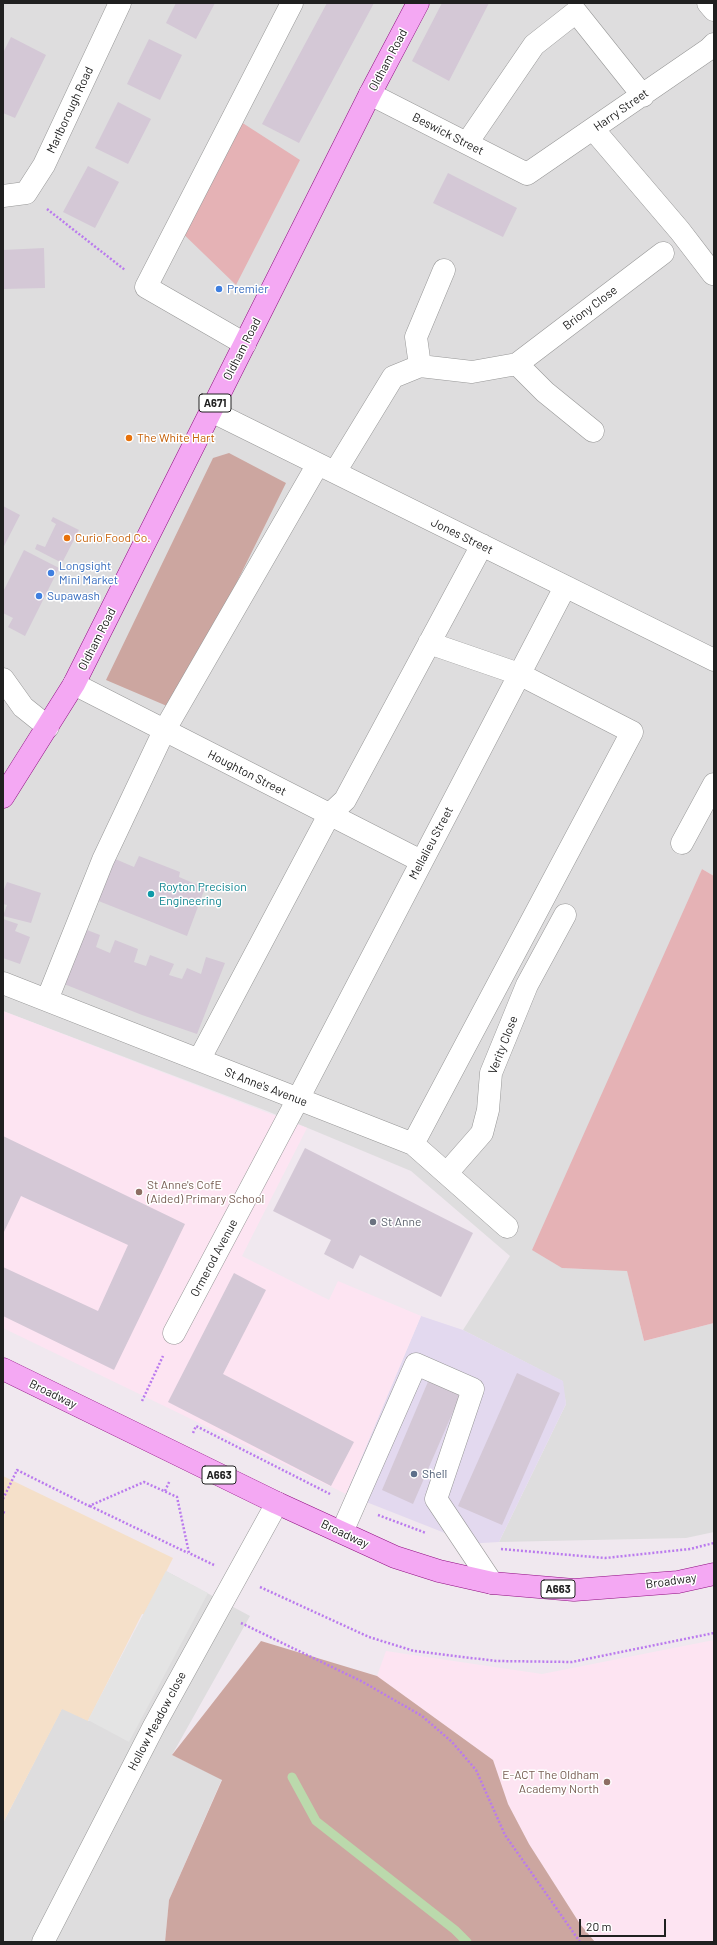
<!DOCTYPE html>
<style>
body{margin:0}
#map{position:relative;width:717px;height:1945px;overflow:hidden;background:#f0e8ef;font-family:Barlow,sans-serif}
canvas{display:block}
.frame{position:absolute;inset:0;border:4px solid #202020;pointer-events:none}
.scale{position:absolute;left:579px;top:1919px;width:87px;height:18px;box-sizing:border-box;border:2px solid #202020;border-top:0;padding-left:5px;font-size:12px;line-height:14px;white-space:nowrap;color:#202020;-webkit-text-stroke:3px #fff;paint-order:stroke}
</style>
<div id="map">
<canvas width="717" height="1945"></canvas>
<div class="frame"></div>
<div class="scale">20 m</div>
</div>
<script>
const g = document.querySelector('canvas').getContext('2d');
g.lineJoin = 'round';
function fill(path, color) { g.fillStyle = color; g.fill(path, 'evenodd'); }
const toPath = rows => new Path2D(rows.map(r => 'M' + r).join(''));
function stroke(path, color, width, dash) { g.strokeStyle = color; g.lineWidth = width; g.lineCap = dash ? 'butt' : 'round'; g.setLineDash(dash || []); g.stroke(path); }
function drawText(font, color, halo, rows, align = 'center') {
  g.font = font + ' Barlow,sans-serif'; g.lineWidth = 3; g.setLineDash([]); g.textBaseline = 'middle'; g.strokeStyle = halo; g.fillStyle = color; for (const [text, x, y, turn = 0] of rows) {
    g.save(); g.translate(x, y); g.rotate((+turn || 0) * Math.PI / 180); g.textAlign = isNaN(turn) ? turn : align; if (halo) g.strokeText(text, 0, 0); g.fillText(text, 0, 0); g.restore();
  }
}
const residential = toPath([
 [3,3,714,3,714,876,702,869,562,1268,627,1270,644,1341,714,1323,714,1532,686,1538,499,1542,566,1404,562,1381,463,1330,510,1256,411,1171,267,1111,3,1011],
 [166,1571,250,1616,172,1755,222,1779,169,1900,165,1942,3,1942,3,1823,62,1708,89,1721]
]);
const commercial = toPath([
 [421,1316,463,1330,563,1381,566,1404,499,1542,465,1544,455,1537,346,1494]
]);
const education = toPath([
 [3,1011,307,1128,242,1256,329,1300,338,1281,421,1316,346,1494,3,1328],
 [714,1640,714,1942,595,1942,580,1924,529,1844,508,1804,493,1760,377,1676,386,1651,542,1674]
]);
const grass = toPath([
 [224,111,300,160,236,285,172,223],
 [702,869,714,876,714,1323,644,1341,627,1271,562,1268,532,1250]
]);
const forest = toPath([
 [229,453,286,483,174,709,106,680,213,458],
 [261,1641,377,1676,493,1760,508,1804,529,1844,580,1924,595,1942,165,1942,169,1900,222,1780,172,1755]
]);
const park = toPath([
 [3,1476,173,1558,145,1614,142,1614,88,1721,62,1709,3,1823]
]);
const parking = toPath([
 [166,1571,208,1593,129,1742,88,1720]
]);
const stream = toPath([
 [292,1777,316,1821,455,1930,467,1942]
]);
const building = toPath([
 [176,3,215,3,196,39,166,23],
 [327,3,374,3,299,143,262,124],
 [442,3,489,3,449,81,412,61],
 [11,37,46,55,15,118,3,113,3,53],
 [149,39,182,55,160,100,127,84],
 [118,102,151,119,128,164,95,148],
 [88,166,119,182,95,228,63,212],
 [448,173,517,208,503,237,433,203],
 [44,248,45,288,3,289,3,250],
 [3,506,20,515,3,548],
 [53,517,79,530,62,563,35,549,37,544,45,547,56,524,51,521],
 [24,550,59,568,25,636,8,627,13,618,3,613,3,592],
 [139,856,180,872,179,877,205,888,187,936,96,900,113,858,134,867],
 [7,882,41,893,31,923,3,916,7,905,3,904,3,892],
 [3,919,18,924,15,931,30,937,20,964,3,958],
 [82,928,100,935,96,947,110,953,115,940,138,949,134,962,146,966,150,955,174,964,169,975,182,979,187,968,201,974,206,957,225,963,197,1034,142,1015,59,982],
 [3,1136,185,1224,114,1370,3,1316,3,1267,98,1311,128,1245,21,1196,3,1234],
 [305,1148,473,1233,441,1297,360,1255,353,1269,324,1254,331,1240,273,1211],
 [234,1273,266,1290,223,1374,354,1442,331,1486,168,1402],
 [517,1373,560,1393,502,1525,458,1506],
 [430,1377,462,1391,413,1504,382,1490]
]);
const path = toPath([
 [47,209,125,270],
 [142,1401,163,1356],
 [193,1433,196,1426,330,1494],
 [165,1491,170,1480],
 [3,1499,17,1470,89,1506,144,1482,177,1497,189,1553,214,1565],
 [90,1506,188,1553],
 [3,1512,5,1513],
 [378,1515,426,1533],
 [501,1549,605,1558,690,1549,714,1543],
 [260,1587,369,1637,414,1651,496,1661,572,1662,714,1633],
 [241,1623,363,1682,422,1716,452,1742,476,1770,505,1835,580,1942]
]);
const minor = toPath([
 [708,3,714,10],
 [370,94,527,174,709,49,714,44],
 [593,129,680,231,713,274],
 [467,143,534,45,576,12,643,96],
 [3,196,26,193,44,165,120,3],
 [245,344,146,287,292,3],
 [517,364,545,392,593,431],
 [420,366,416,337,444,270],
 [211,411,714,660],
 [335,472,393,377,420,366,472,372,517,364,663,253],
 [3,679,23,707,48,727],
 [74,684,421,861],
 [682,843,714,784],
 [3,983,413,1144,507,1227],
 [47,1000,103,860,164,731,318,464],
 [199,1060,329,815,345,800,482,545],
 [413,1144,632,732,519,674,429,643],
 [447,1173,482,1133,488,1110,491,1073,527,985,565,915],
 [174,1333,298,1099,565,587],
 [342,1532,416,1364,473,1389,436,1499,492,1583],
 [43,1942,154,1726,277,1503]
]);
const major = toPath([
 [3,797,74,684,370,94,418,3],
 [3,1369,277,1503,395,1557,439,1571,492,1583,574,1590,678,1582,714,1574]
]);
const markers = [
 [219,289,4,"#3f7fe0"],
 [129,438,4,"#e8710a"],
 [67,538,4,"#e8710a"],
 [51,573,4,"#3f7fe0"],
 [39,596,4,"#3f7fe0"],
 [151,894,4,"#0f9aa8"],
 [139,1192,4,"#8d6e63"],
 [373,1222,4,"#6b7280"],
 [414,1474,4,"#5c6f8a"],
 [607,1782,4,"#8d6e63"]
];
const shields = [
 [215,403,32],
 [219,1475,34],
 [558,1589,34]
];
const shieldNames = [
 ["A671",215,403],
 ["A663",219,1475],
 ["A663",558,1589]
];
const streetNames = [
 ["Oldham Road",388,60,-62],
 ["Marlborough Road",70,110,-65],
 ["Harry Street",621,110,-35],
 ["Beswick Street",448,134,27],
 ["Briony Close",590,308,-37],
 ["Oldham Road",242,349,-63],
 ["Jones Street",462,536,26],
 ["Oldham Road",97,639,-63],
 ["Houghton Street",247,773,27],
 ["Mellalieu Street",431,843,-62],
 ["Verity Close",503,1045,-69],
 ["St Anne's Avenue",266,1087,21],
 ["Ormerod Avenue",214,1258,-62],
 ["Broadway",53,1394,26],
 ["Broadway",345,1534,25],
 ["Broadway",671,1581,-8],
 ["Hollow Meadow close",157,1721,-62]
];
const shopNames = [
 ["Premier",227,289],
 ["Longsight",59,566],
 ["Mini Market",59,580],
 ["Supawash",47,596]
];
const foodNames = [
 ["The White Hart",137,438],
 ["Curio Food Co.",75,538]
];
const cultureNames = [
 ["Royton Precision",159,887],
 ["Engineering",159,901]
];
const educationNames = [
 ["St Anne's CofE",147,1185],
 ["(Aided) Primary School",147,1199],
 ["E-ACT The Oldham",599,1775,"right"],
 ["Academy North",599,1789,"right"]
];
const worshipNames = [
 ["St Anne",381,1222]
];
const serviceNames = [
 ["Shell",422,1474]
];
fill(residential, '#deddde');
fill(commercial, '#e3d9ef');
fill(education, '#fde4f2');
fill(grass, '#e5b2b5');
fill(forest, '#cca6a0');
fill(park, '#f5e0c9');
fill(parking, '#e4e4e4');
stroke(stream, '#bbd9ac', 9);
fill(building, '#d4c8d6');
stroke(minor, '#979797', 23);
stroke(major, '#8f0d81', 23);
stroke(path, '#ba7aee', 2.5, [2, 2]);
stroke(minor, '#fff', 22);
stroke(major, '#f4a8f3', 22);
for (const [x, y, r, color] of markers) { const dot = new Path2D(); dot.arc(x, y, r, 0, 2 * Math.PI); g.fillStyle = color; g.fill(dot); stroke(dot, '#fff', 1.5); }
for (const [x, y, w] of shields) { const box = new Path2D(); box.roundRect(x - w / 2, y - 9, w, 18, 3); g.fillStyle = '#fff'; g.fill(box); stroke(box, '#202020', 1); }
drawText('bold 11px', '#202020', null, shieldNames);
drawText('12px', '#202020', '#fff', streetNames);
drawText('12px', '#366cbe', '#fff', shopNames, 'left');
drawText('12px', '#c56008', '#fff', foodNames, 'left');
drawText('12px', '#0d838f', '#fff', cultureNames, 'left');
drawText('12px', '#785e54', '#fff', educationNames, 'left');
drawText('12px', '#5b616d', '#fff', worshipNames, 'left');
drawText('12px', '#4e5e75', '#fff', serviceNames, 'left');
</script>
